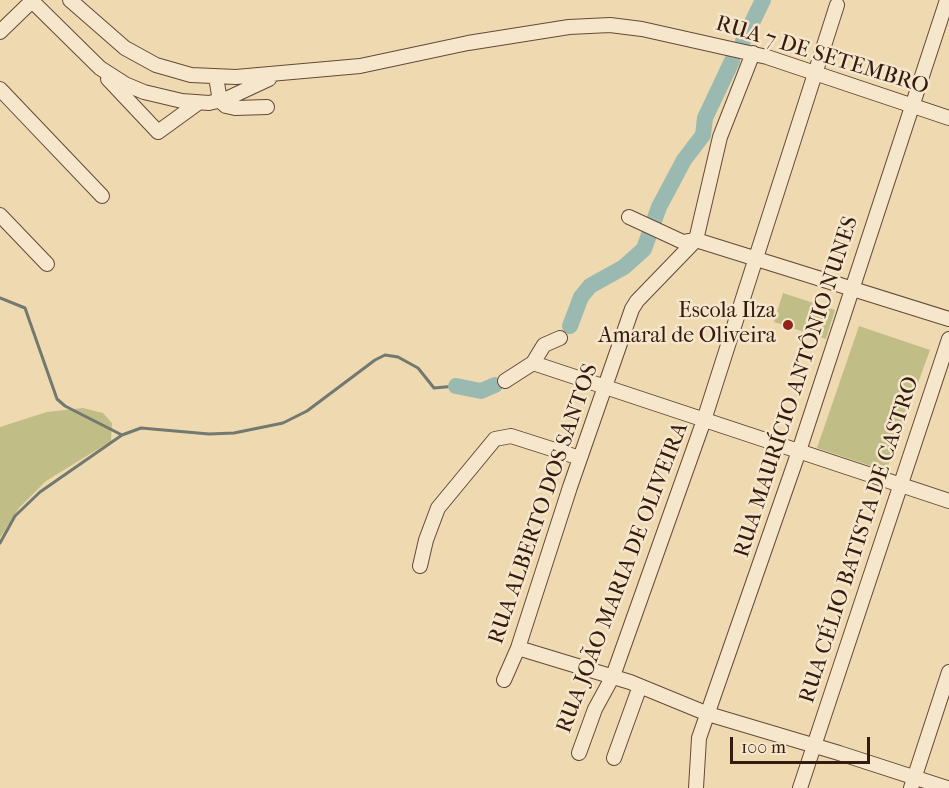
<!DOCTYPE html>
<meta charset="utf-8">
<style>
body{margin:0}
#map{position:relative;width:949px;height:788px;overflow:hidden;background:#efd9b0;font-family:"IM FELL French Canon",serif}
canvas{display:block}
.scale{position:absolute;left:730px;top:737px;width:140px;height:27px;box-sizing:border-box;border:3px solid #351a0f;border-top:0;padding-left:8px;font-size:18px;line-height:21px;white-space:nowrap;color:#351a0f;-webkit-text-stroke:4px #f5e6cc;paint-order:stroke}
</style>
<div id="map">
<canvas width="949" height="788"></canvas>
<div class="scale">100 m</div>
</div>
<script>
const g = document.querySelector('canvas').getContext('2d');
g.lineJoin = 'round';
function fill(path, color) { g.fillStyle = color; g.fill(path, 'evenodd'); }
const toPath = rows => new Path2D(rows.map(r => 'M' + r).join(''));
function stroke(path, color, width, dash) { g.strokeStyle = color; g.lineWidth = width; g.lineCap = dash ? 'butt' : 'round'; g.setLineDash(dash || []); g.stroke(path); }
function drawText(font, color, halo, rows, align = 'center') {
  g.font = font + ' "IM FELL French Canon",serif'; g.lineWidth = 5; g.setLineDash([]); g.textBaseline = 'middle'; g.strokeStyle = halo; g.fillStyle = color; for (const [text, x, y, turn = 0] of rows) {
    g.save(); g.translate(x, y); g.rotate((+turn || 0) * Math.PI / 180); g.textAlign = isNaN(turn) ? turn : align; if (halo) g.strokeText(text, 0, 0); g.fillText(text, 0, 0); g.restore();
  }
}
const green = toPath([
 [783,293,835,310,826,339,774,322],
 [859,326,930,350,886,471,817,448],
 [83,408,103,413,112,423,111,441,46,481,19,508,0,538,0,427,47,412]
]);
const stream = toPath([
 [0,298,25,308,57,399,65,406,122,435],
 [0,543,15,516,40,492,122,435,141,428,209,434,234,433,283,423,307,411,375,360,385,355,398,357,418,368,434,388,456,386]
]);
const river = toPath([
 [743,41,763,0],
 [570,326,581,297,590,286,624,267,644,249,659,207,684,160,703,135,705,118,732,61],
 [456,386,481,391,495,385]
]);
const minor = toPath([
 [31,0,100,68,125,84,144,92,182,101,209,103,226,99,269,79],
 [70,0,125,48,156,65,191,75,236,77,360,66,468,43,569,27,610,25,642,29,767,57,949,118],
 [0,32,33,0],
 [216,77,220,101,226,106,235,108,267,107],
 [108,79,158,132,198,103],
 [0,89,102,196],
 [0,215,47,264],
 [629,217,683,242,696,240,949,319],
 [533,363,949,501],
 [505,381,533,363,544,345,560,338],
 [420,566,426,540,438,508,495,439,511,436,580,458],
 [518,648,630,682,708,714,839,753,947,788],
 [504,680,518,648,570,487,632,309,637,301,696,240,720,137,753,53],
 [579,753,595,709,613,676,704,420,837,5],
 [614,758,640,686],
 [696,788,699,738,799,451,947,0],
 [800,788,949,339],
 [911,788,949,672]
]);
const markers = [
 [788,325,6,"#8f2418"]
];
const streetNames = [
 ["RUA 7 DE SETEMBRO",822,56,17],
 ["RUA MAURÍCIO ANTÔNIO NUNES",797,387,-72],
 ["RUA ALBERTO DOS SANTOS",544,504,-71],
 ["RUA CÉLIO BATISTA DE CASTRO",860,540,-72],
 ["RUA JOÃO MARIA DE OLIVEIRA",623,578,-69]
];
const poiNames = [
 ["Escola Ilza",776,312],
 ["Amaral de Oliveira",776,337]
];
fill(green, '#c0bd87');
stroke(stream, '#727970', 3);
stroke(river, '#9ab9b1', 16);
stroke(minor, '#644a37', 16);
stroke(minor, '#f5e6cc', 14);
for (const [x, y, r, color] of markers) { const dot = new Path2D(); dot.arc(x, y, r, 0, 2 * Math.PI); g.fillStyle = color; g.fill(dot); stroke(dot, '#f5e6cc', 2); }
drawText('22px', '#351a0f', '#f5e6cc', streetNames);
drawText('22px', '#351a0f', '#f5e6cc', poiNames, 'right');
</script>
